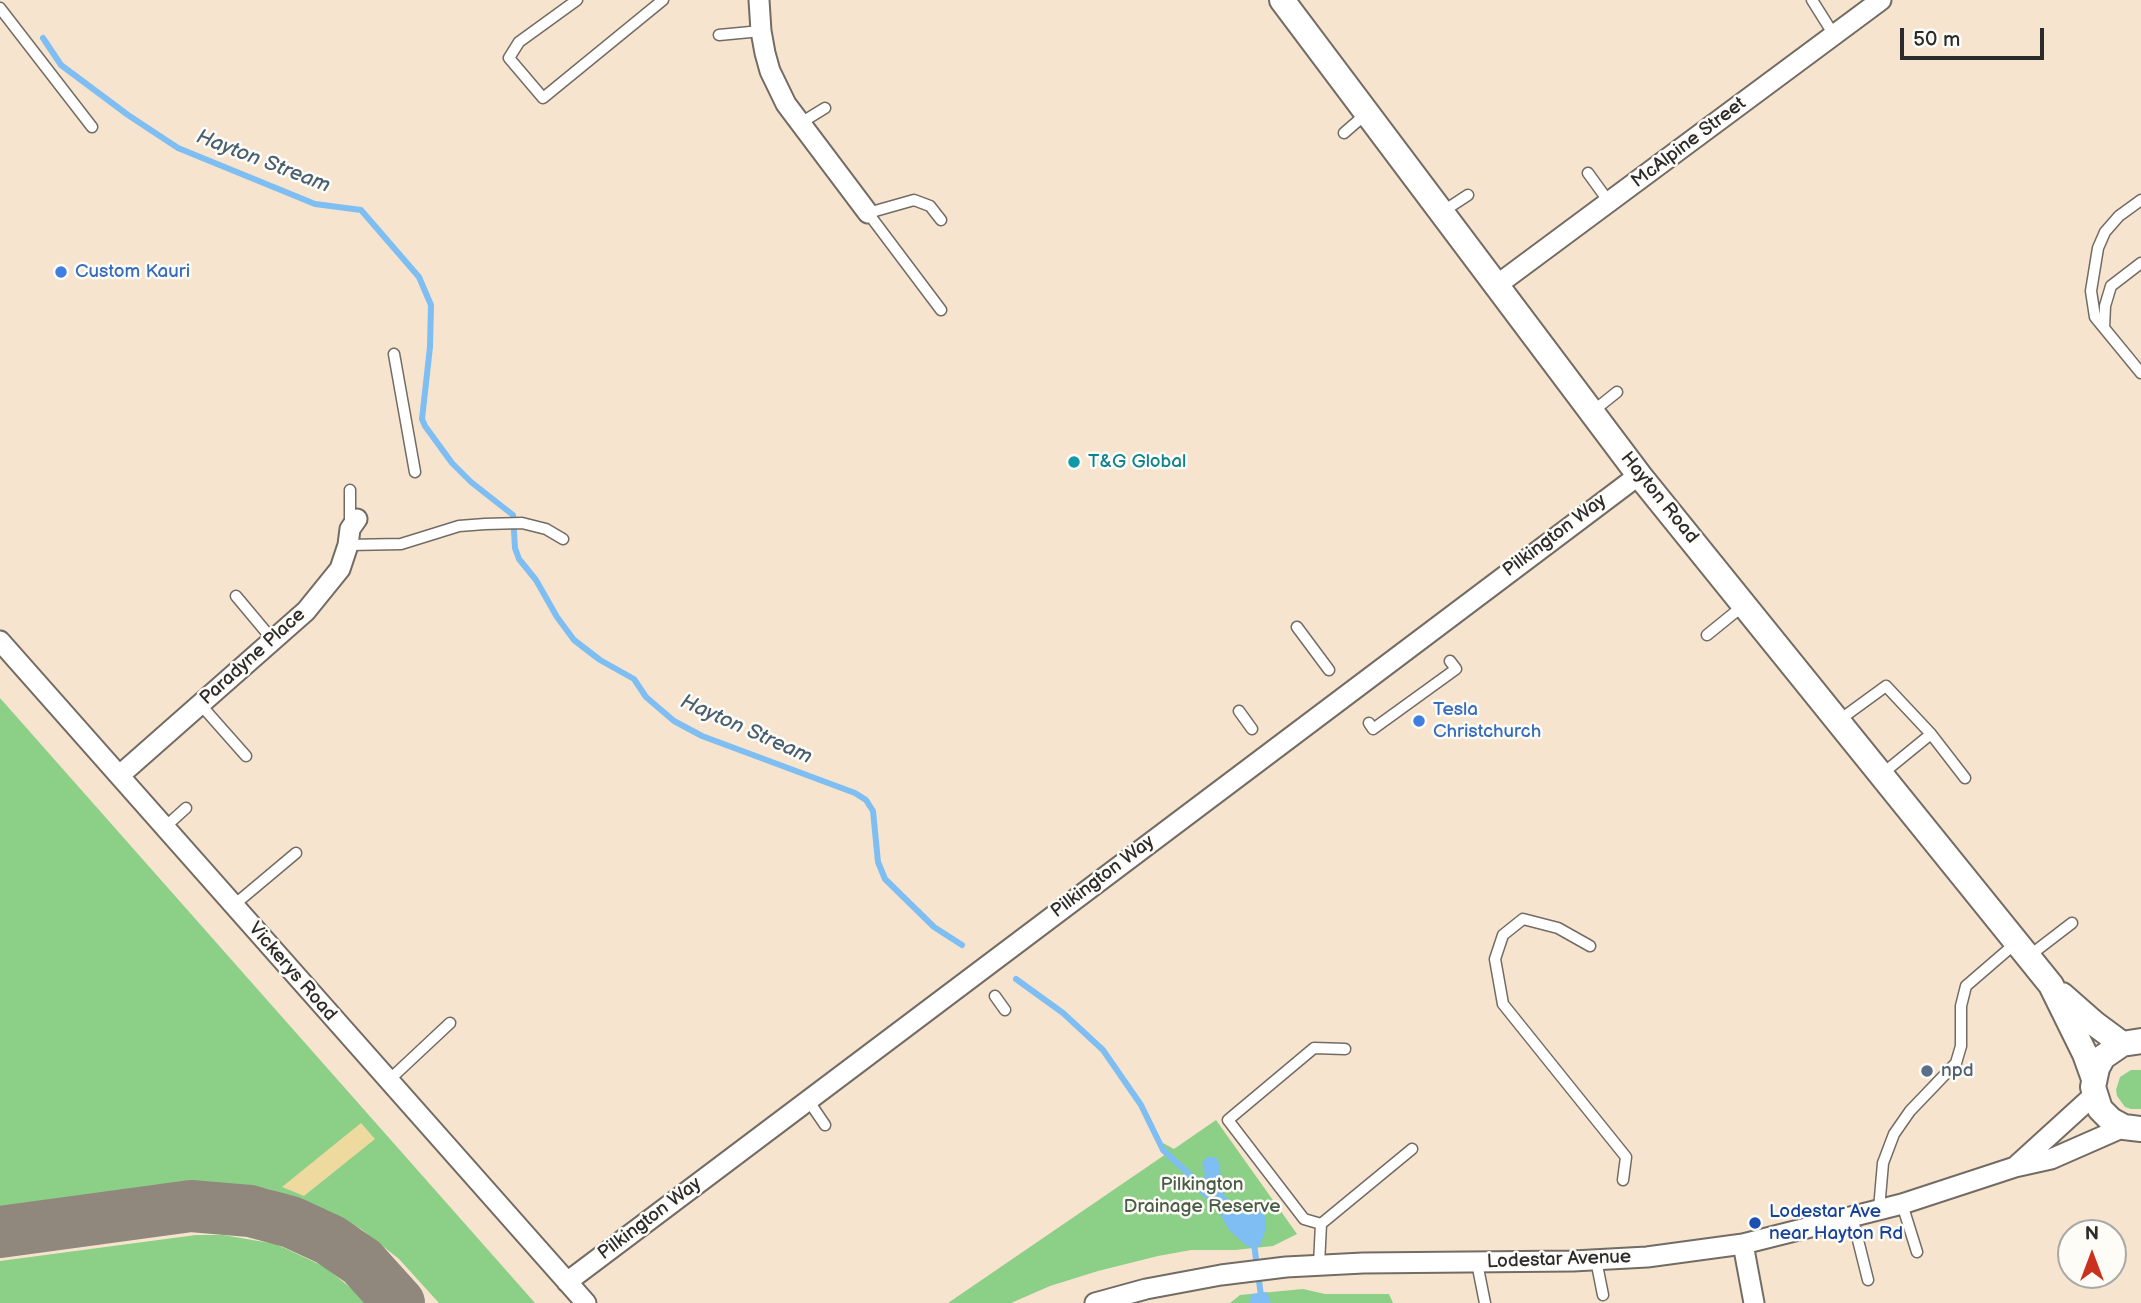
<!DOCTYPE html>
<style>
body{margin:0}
#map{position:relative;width:2141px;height:1303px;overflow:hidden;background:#f6e4ce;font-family:"Balsamiq Sans",sans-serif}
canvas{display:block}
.north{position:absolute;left:2057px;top:1219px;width:70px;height:70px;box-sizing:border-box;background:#fdfcf7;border:2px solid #a9a8a5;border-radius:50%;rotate:0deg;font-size:19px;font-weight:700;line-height:28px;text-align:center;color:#2b2b2b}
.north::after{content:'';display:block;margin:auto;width:24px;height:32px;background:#c8321e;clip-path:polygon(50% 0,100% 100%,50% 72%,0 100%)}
.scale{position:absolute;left:1900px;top:28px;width:144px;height:32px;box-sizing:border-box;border:4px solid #2b2b2b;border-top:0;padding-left:9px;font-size:21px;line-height:24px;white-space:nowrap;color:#2b2b2b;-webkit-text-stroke:5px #fdfcf7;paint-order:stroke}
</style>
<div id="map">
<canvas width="2141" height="1303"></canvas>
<div class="north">N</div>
<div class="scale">50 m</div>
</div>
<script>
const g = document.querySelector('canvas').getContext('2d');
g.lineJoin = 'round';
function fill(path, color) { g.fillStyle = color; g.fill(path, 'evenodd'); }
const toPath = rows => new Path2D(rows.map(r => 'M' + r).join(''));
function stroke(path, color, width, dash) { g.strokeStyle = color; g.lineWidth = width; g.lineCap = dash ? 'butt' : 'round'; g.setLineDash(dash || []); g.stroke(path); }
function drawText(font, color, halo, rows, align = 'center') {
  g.font = font + ' "Balsamiq Sans",sans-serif'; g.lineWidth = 5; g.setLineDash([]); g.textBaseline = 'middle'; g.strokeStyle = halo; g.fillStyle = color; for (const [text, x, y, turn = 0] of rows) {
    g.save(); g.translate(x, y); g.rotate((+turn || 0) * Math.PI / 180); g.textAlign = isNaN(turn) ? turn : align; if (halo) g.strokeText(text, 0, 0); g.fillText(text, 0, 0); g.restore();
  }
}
const green = toPath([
 [0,698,535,1303,439,1303,399,1259,361,1229,332,1213,269,1189,237,1184,201,1183,0,1210],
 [2131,1070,2141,1070,2141,1109,2131,1109,2125,1107,2117,1096,2116,1090,2120,1077],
 [1216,1120,1297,1234,1273,1246,1235,1250,1191,1250,1158,1256,1098,1271,1050,1286,1011,1303,948,1303,1166,1154,1159,1141,1174,1149],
 [196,1235,223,1235,276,1244,325,1267,369,1303,0,1303,0,1261],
 [1303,1289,1325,1294,1389,1294,1393,1303,1230,1303,1240,1295]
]);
const sand = toPath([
 [361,1123,375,1139,304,1196,282,1187]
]);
const water = toPath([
 [1207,1157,1216,1157,1219,1163,1224,1195,1230,1201,1261,1210,1266,1219,1266,1228,1260,1246,1248,1247,1229,1230,1215,1205,1200,1194,1197,1178,1203,1180,1205,1174,1202,1163],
 [1267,1292,1271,1303,1249,1303,1252,1294]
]);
const stream = toPath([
 [43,38,61,65,128,115,178,148,315,204,361,210,419,277,431,305,430,347,422,419,425,426,452,463,471,482,513,515,515,548,519,559,536,580,557,617,574,640,600,660,634,679,646,697,674,721,702,736,855,793,866,800,873,811,878,862,885,879,934,927,962,945],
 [1016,979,1063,1013,1103,1050,1141,1105,1163,1150,1201,1185],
 [1251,1240,1254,1244,1262,1303]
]);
const taxiway = toPath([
 [0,1232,191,1206,250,1211,291,1222,330,1240,362,1262,399,1303]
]);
const service = toPath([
 [577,0,519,42,509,58,543,98,663,0],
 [1812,0,1834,35],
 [0,8,92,127],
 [719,35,761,31],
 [799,124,825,108],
 [1344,133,1367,113],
 [1588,173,1609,202],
 [2141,200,2119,216,2105,232,2098,248,2091,291,2095,317,2141,373],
 [1442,212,1468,195],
 [941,220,930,206,914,200,868,213,941,310],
 [2104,328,2105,306,2111,286,2141,263],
 [394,354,415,472],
 [1592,412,1617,392],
 [350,490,350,525],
 [348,545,401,544,459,526,485,524,522,523,546,529,563,539],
 [236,596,272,639],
 [1297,627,1329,670],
 [1707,635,1744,605],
 [200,704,246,756],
 [1239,711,1252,729],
 [1838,721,1886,686,1931,734,1965,778],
 [1369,723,1373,729,1456,669,1450,661],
 [1882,774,1931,734],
 [165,827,186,808],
 [234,905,296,853],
 [1590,946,1558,928,1523,919,1503,935,1495,959,1503,1004,1626,1157,1623,1180],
 [2029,956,2072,923],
 [995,996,1005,1010],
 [388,1081,450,1023],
 [808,1100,825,1125],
 [1902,1204,1917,1252],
 [1879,1209,1883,1163,1894,1134,1910,1111,1956,1063,1961,1046,1961,1006,1966,986,2017,942],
 [1852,1216,1868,1280],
 [1321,1224,1304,1219,1228,1120,1314,1048,1345,1049],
 [1596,1260,1603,1295],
 [1477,1263,1485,1303],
 [1319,1264,1321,1224,1412,1149]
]);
const minor = toPath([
 [759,0,761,31,765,53,770,71,786,104,868,213],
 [1497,285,1881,0],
 [0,641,586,1303],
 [120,775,306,611,340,569,348,545,350,529,357,519],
 [2016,1166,2094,1095],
 [1743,1244,1754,1303],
 [567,1282,1639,475],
 [1095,1303,1146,1289,1221,1275,1286,1267,1363,1263,1573,1261,1647,1257,1743,1244,1902,1204,2015,1167,2051,1159,2124,1127]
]);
const tertiary = toPath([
 [1282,0,1639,475,2051,985,2085,1054,2094,1079],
 [2062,995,2095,1024,2122,1044],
 [2141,1041,2122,1044,2103,1057,2097,1068,2093,1087,2100,1109,2111,1120,2124,1127,2141,1129]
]);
const markers = [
 [61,272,7,"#3f7fe0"],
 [1074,462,7,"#0f9aa8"],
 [1419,721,7,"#3f7fe0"],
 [1927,1071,7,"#5c6f8a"],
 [1755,1223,7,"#1a4fb4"]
];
const streetNames = [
 ["McAlpine Street",1689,143,-37],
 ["Hayton Road",1659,498,51],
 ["Pilkington Way",1555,536,-37],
 ["Paradyne Place",253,657,-42],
 ["Pilkington Way",1103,877,-37],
 ["Vickerys Road",292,972,49],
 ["Pilkington Way",650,1219,-37],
 ["Lodestar Avenue",1559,1260,-2]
];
const shopNames = [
 ["Custom Kauri",75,272],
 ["Tesla",1433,710],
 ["Christchurch",1433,732]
];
const cultureNames = [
 ["T&G Global",1088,462]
];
const serviceNames = [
 ["npd",1941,1071]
];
const parkNames = [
 ["Pilkington",1202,1185],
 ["Drainage Reserve",1202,1207]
];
const transitNames = [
 ["Lodestar Ave",1769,1212],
 ["near Hayton Rd",1769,1234]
];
const waterNames = [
 ["Hayton Stream",263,162,21],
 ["Hayton Stream",746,730,24]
];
fill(green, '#8ccf87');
fill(sand, '#eeda9e');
fill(water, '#7ebef2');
stroke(stream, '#7ebef2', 6);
stroke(taxiway, '#90887c', 52);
stroke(service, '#726c64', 13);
stroke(minor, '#726c64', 23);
stroke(tertiary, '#726c64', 28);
stroke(service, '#fff', 10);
stroke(minor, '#fff', 19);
stroke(tertiary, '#fff', 24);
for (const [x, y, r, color] of markers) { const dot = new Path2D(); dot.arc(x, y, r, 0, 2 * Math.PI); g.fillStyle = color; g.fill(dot); stroke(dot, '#fdfcf7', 2.5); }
drawText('19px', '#2b2b2b', '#fdfcf7', streetNames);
drawText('19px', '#366cbe', '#fdfcf7', shopNames, 'left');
drawText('19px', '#0d838f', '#fdfcf7', cultureNames, 'left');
drawText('19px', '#4e5e75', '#fdfcf7', serviceNames, 'left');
drawText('19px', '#485c47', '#fdfcf7', parkNames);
drawText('19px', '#164399', '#fdfcf7', transitNames, 'left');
drawText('italic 21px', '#485e71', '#fdfcf7', waterNames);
</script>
